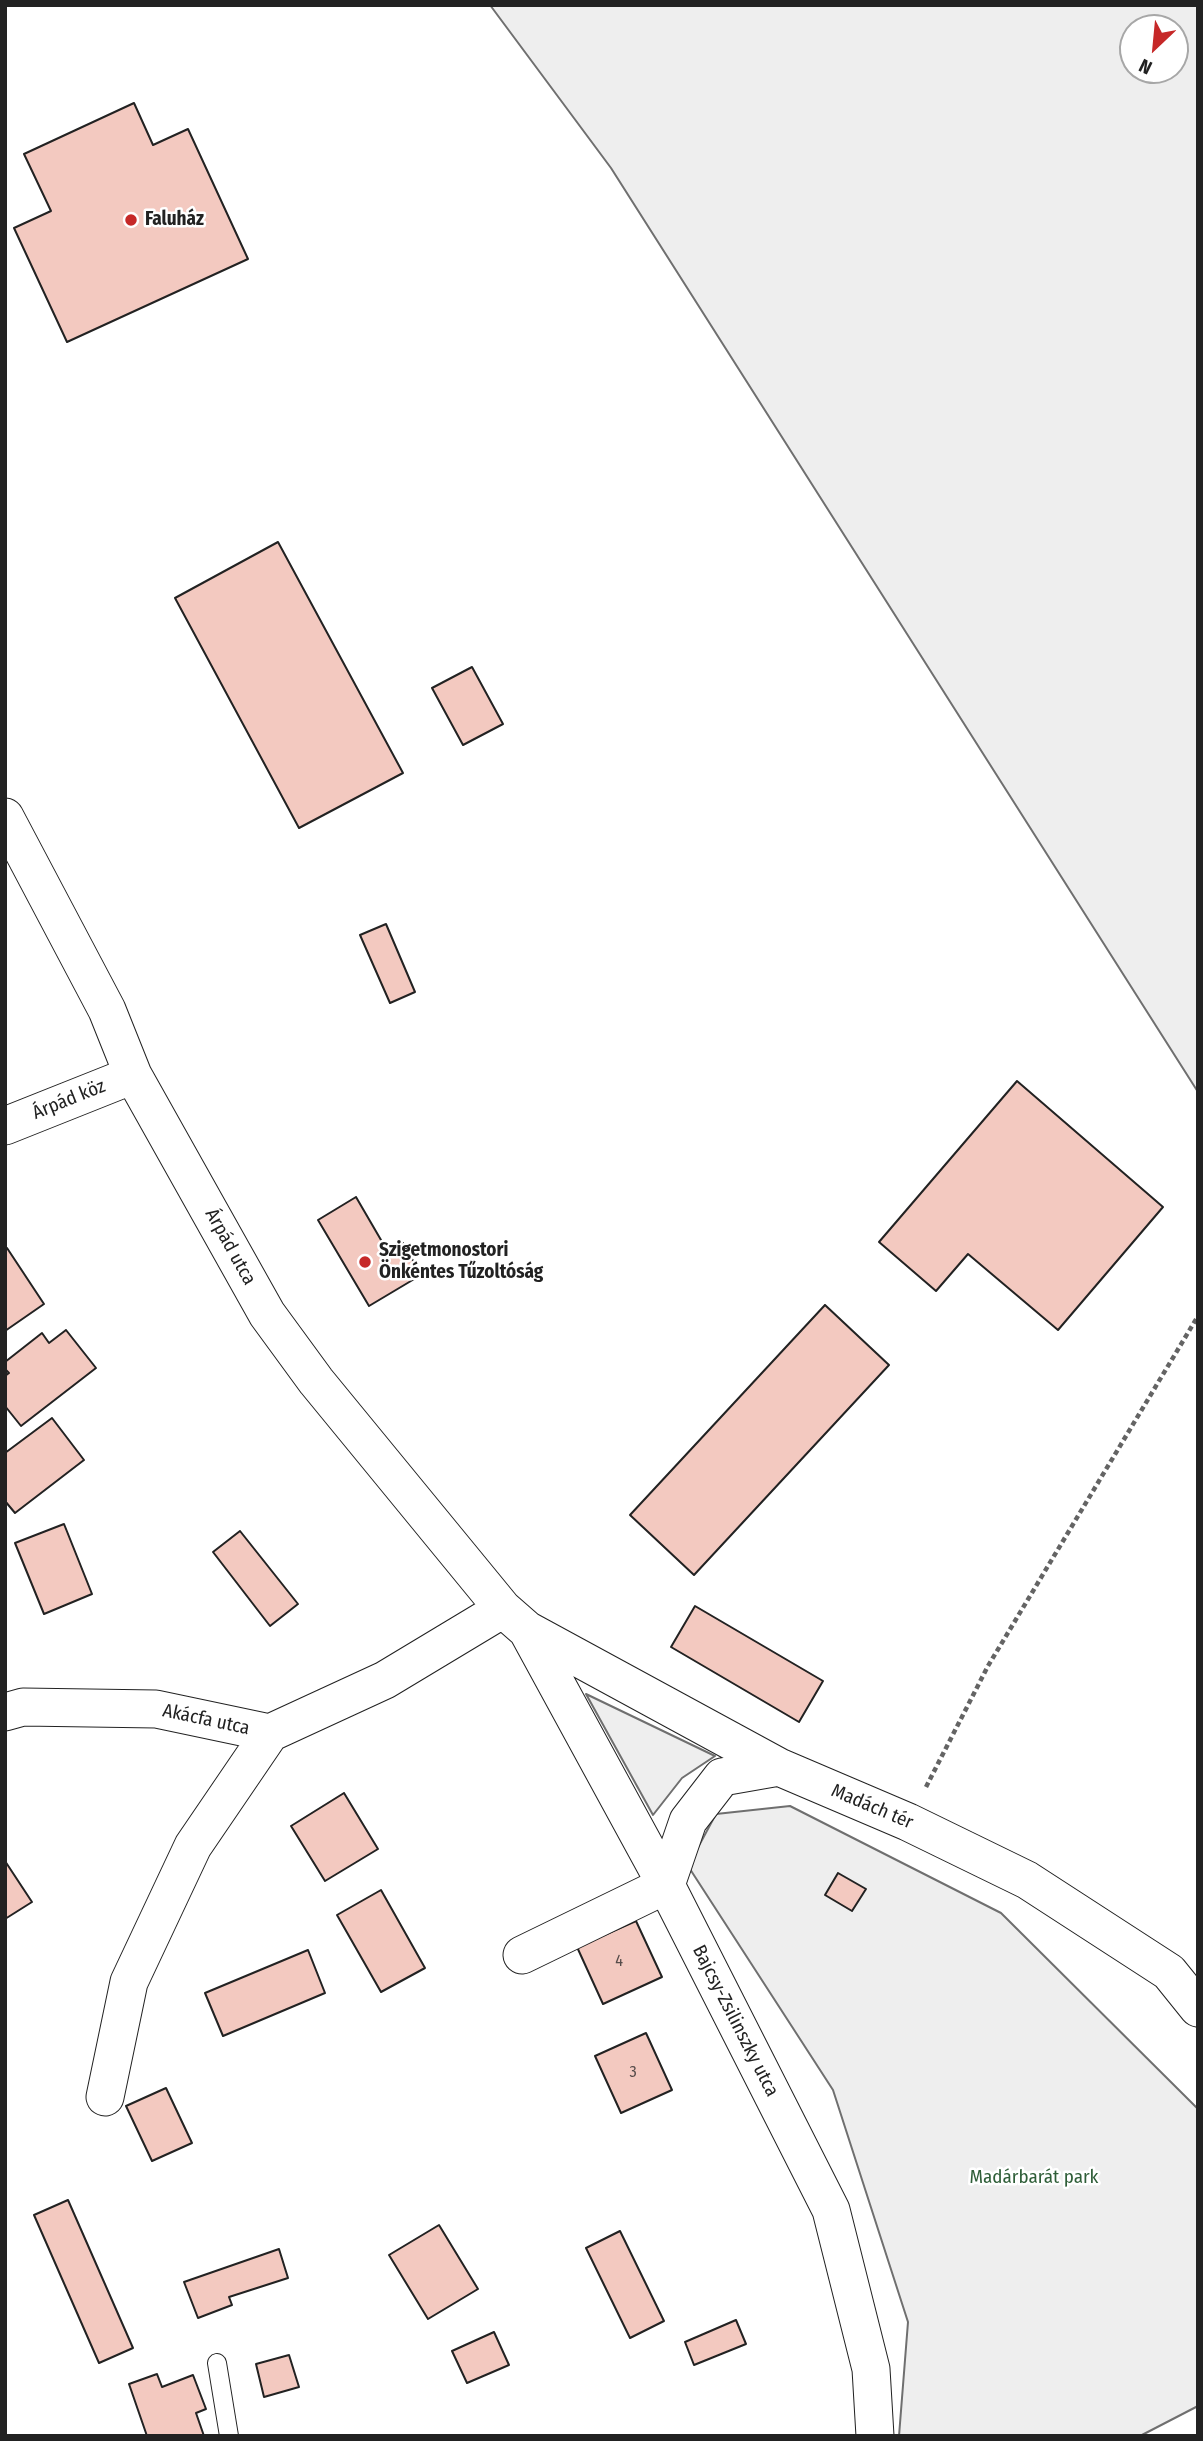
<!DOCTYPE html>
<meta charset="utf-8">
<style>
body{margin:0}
#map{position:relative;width:1203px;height:2441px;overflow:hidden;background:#fff;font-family:"Fira Sans Condensed",sans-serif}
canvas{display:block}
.frame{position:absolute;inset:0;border:7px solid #222;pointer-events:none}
.north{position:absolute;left:1119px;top:14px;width:70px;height:70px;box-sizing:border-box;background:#fff;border:2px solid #a7a7a7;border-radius:50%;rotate:206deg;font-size:19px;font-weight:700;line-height:28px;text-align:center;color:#222}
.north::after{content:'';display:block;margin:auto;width:24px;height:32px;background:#c62828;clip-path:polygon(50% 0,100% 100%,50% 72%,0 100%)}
</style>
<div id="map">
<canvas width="1203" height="2441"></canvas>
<div class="frame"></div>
<div class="north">N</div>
</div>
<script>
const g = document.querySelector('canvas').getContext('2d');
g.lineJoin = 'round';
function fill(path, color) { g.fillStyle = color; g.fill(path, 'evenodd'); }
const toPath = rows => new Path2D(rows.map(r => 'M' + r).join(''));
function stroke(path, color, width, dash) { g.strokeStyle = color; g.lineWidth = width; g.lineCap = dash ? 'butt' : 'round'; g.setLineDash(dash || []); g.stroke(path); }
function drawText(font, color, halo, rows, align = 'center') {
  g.font = font + ' "Fira Sans Condensed",sans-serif'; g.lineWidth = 5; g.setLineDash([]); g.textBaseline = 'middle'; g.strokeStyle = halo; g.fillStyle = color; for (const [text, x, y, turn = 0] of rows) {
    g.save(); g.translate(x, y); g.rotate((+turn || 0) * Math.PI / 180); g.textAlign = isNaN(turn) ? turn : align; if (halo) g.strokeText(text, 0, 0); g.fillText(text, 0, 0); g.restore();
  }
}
const green = toPath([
 [490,5,1198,5,1198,1092,611,168,490,5],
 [1133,28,1175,28,1175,70,1133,70,1133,28],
 [586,1694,715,1756,682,1778,653,1815,586,1694],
 [790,1806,1001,1913,1198,2109,1198,2406,1140,2436,899,2436,908,2322,833,2090,688,1866,716,1814,790,1806]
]);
const building = toPath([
 [134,103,153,145,188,129,248,259,67,342,14,228,51,211,24,154,134,103],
 [278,542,403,773,299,828,175,598,278,542],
 [472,667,503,724,463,745,432,688,472,667],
 [386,924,415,992,390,1003,360,935,386,924],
 [1017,1081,1163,1207,1058,1330,968,1254,936,1291,879,1242,1017,1081],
 [356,1197,388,1252,403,1243,421,1275,369,1306,318,1220,356,1197],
 [7,1248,44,1304,5,1331,5,1249,7,1248],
 [825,1305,889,1365,694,1575,630,1515,825,1305],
 [66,1330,96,1368,21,1426,5,1406,5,1376,9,1373,5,1369,5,1362,42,1333,49,1343,66,1330],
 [52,1418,84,1460,15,1513,5,1501,5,1453,52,1418],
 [64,1524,92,1594,44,1614,15,1543,64,1524],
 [240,1531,298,1604,270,1626,213,1552,240,1531],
 [695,1606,823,1681,799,1722,671,1647,695,1606],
 [344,1793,378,1849,325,1881,291,1826,344,1793],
 [5,1861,32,1902,5,1919,5,1861],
 [838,1873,866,1889,852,1911,825,1895,838,1873],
 [381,1890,425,1968,381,1992,337,1915,381,1890],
 [636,1921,662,1977,603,2004,577,1947,636,1921],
 [308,1950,325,1993,223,2036,205,1993,308,1950],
 [646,2033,672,2090,621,2113,595,2056,646,2033],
 [166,2088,192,2143,152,2161,126,2106,166,2088],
 [68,2200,133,2348,99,2363,34,2215,68,2200],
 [439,2225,478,2289,428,2319,389,2255,439,2225],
 [620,2231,664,2321,630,2338,586,2248,620,2231],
 [279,2249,288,2278,229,2297,232,2305,198,2318,184,2282,279,2249],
 [736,2320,746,2344,694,2365,685,2342,736,2320],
 [494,2332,509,2365,467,2383,452,2351,494,2332],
 [289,2355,299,2387,264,2397,256,2364,289,2355],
 [157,2374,162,2387,193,2375,206,2409,196,2413,204,2436,147,2436,129,2384,157,2374]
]);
const path = toPath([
 [926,1787,988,1666,1198,1316]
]);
const lane = toPath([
 [217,2363,229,2436]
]);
const street = toPath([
 [5,817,107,1010,133,1075,267,1314,316,1381,503,1609,527,1630,779,1767,908,1822,1027,1880,1169,1972,1198,2008],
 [5,1126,133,1075],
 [527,1630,666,1885,831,2210,871,2369,875,2436],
 [5,1712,23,1707,156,1709,270,1733,385,1680,503,1609],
 [522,1955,666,1885,688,1821,722,1777,779,1767],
 [105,2097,129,1982,193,1846,270,1733]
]);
const markers = [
 [131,220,7,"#c62828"],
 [365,1262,7,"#c62828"]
];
const numberNames = [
 ["4",619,1962],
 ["3",633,2073]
];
const poiNames = [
 ["Faluház",145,220],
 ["Szigetmonostori",379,1251],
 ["Önkéntes Tűzoltóság",379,1273]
];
const streetNames = [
 ["Árpád köz",69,1100,-22],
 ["Árpád utca",230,1247,61],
 ["Akácfa utca",206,1720,12],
 ["Madách tér",872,1807,23],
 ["Bajcsy-Zsilinszky utca",735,2021,63]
];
const parkNames = [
 ["Madárbarát park",1034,2178]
];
fill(green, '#eee');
stroke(green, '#6f6f6f', 2);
fill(building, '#f3c9c0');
stroke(building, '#222', 2);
stroke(lane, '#222', 20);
stroke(street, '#222', 39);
stroke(path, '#646464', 4.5, [5, 3.5]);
stroke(lane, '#fff', 18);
stroke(street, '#fff', 37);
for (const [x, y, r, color] of markers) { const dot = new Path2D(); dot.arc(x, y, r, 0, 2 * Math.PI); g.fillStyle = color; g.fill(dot); stroke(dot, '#fff', 2.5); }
drawText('16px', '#564c4a', null, numberNames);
drawText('bold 19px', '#222', '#fff', poiNames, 'left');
drawText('19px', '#222', '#fff', streetNames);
drawText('19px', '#2f5e38', '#fff', parkNames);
</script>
